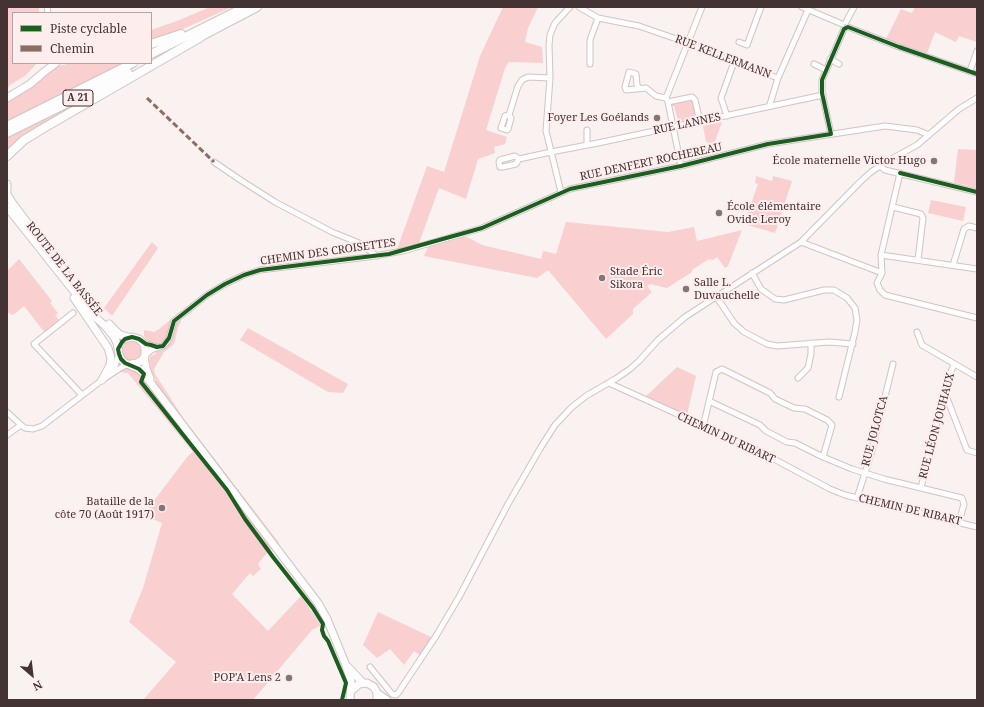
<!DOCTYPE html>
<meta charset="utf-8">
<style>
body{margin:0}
#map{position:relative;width:984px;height:707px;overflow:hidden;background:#faf1f1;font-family:"Noto Serif",serif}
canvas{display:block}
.frame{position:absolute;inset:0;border:8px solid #433333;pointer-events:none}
.legend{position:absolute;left:12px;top:12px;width:140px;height:52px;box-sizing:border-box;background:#feeded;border:1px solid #b3a3a3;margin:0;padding:5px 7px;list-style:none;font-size:12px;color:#433333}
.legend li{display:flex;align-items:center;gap:8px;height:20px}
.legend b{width:20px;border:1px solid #b3a3a3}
.north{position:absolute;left:12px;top:655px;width:40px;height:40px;-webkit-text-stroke:3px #feeded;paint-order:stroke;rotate:152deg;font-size:11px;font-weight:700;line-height:16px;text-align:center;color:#433333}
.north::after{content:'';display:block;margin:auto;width:14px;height:18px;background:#433333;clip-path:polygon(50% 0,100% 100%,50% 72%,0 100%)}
</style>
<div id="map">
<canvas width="984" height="707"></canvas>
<div class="frame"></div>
<ul class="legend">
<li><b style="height:5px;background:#1b5e20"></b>Piste cyclable</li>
<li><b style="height:5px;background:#8d6e63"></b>Chemin</li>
</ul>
<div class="north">N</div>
</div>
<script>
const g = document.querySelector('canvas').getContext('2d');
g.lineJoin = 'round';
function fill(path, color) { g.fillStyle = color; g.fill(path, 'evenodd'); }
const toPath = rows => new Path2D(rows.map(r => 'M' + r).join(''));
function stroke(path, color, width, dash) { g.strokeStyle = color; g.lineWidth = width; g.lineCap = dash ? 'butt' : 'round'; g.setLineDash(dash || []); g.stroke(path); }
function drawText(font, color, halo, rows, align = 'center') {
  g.font = font + ' "Noto Serif",serif'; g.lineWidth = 4; g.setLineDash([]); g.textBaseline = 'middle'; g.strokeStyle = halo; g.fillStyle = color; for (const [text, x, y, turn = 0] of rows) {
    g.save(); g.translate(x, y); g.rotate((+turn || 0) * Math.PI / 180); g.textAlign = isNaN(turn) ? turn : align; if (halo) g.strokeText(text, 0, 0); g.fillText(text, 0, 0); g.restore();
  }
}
const green = toPath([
 [7,7,39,7,39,13,13,13,13,63,37,63,26,75,10,85,7,89],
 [210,7,232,7,176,32,151,40,151,30,177,21],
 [503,7,538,7,528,28,525,42,542,47,543,63,509,62,505,68,486,130,507,137,505,144,494,147,495,153,478,159,466,199,439,188,420,240,419,246,396,252,427,166,444,172,480,56],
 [915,7,977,7,977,42,959,36,956,42,935,32,927,53,886,39,901,9,912,13],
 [69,63,124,63,7,121,7,99,56,66,64,65],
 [93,95,13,144,12,146,7,152,7,138],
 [690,99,693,101,696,117,694,120,677,124,674,123,674,121,678,120,674,106,670,106,672,103],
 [722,122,714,144,706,142,703,126],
 [958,149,977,150,977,188,954,182],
 [756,176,772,181,773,176,792,181,775,233,744,224,758,184,755,183],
 [931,200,966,207,963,221,928,213],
 [566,222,668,232,694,227,697,241,742,230,728,266,725,268,717,257,713,260,709,259,692,270,692,272,667,288,650,284,647,286,652,292,633,309,633,314,606,339,548,270,537,278,424,256,428,247,465,236,482,245,541,259,543,251,556,254],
 [152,242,158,248,112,316,104,308],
 [19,259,52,301,50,303,58,313,55,315,60,321,45,333,24,306,13,315,7,312,7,271],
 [174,317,181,321,178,327,175,341,173,345,164,352,154,369,155,374,184,419,279,543,266,554,258,564,261,569,253,576,250,573,232,594,268,631,301,596,321,625,312,630,253,700,143,700,176,662,129,622,143,588,162,523,143,515,188,456,193,452,128,373,120,372,128,368,133,369,141,374,149,385,156,381,151,370,149,361,150,357,156,353,154,343,147,341,144,336,144,330,154,332,159,329],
 [248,328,348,384,343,393,328,392,240,340],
 '121 351a11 11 0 1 1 22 0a11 11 0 1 1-22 0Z',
 [677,367,696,376,686,419,643,399],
 [378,612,433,638,422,656,414,651,404,665,390,649,377,658,363,645]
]);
const minor = toPath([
 [47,7,48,13],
 [579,7,598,18,639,26,691,44,734,62,778,78],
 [802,7,842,24],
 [846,22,854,7],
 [848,27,899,47,977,74],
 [739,42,747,45,761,7],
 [830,59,839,64],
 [590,64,590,40,598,18],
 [814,64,826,70],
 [970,71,977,51],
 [639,88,637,85,636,74,629,72,625,87,626,90,646,88,656,96,666,98],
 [668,102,692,97,695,100,700,122],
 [770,106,770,104,778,78,808,10],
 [509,115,511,118,508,129,507,130,501,128,505,116,509,115,518,86,522,80,528,77,550,78],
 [727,116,721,98,734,62],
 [587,130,587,145],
 [831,134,822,93,822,80,844,29],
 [519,159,516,164,503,167,500,167,499,162,500,160,515,156,519,159,551,152,598,143,823,95],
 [214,162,242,181,275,202,332,232,359,243,377,256],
 [681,166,668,102,666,98,702,7],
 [880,166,885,170,977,192],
 [561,192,546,131,550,78,549,45,550,35,555,23,570,7],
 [893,207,921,214,923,218,918,260],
 [801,242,882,273],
 [881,255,977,269],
 [953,265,964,229,969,226,977,228],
 [752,273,761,289,775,299,784,300,824,290,834,290,847,298,855,308,857,320,855,332,839,397],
 [882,273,877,283,880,290,885,295,977,318],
 [882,273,881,255,900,173],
 [716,296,734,323,744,332,767,344,777,346,829,342,853,344],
 [73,313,34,344,82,395],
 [917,332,922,345,977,377],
 [142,341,146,344,157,347],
 [145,356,151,350,163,346,166,343,169,338,174,321,207,295,225,284,244,275,260,270,368,257,403,251,482,228,570,189,681,166,768,144,885,126,917,130,929,135],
 [113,372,119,354],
 [798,378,808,368,811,354,811,343],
 [609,383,759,451,830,489,845,495,977,527],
 [945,393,967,450,977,453],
 [709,401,760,425,766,431,787,442,795,443,823,457,852,469,884,479,962,498,964,504,959,522],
 [7,412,21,425],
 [703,427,716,372,722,369,770,393,775,399,794,408,805,409,827,420,832,425,823,457],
 [7,435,21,425,25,428,33,429,42,426,102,380,122,367,128,364],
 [921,488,947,382,954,364],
 [857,498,871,454,893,364],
 [370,667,392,694,396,695,398,693,436,636,459,597,508,504,541,447,555,425,572,407,586,396,617,378,630,369,639,361,658,340,685,317,801,242,860,182,871,172,886,162,917,145,959,109,977,98]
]);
const major = toPath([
 [7,98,30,84,44,72,56,63],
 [7,184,7,190],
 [7,194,13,204,65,272],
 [7,207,92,314,106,327,114,337,117,343,119,354,121,359,125,363,139,369,144,374,318,603,327,619,345,663,351,681,350,700],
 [74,298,108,348,111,358,110,365,102,380],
 [109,324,120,335,128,337],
 [125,339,132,337,139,339,143,343,145,348,145,356,142,360,137,363,131,364],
 [144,357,146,368,150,379],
 [348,667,363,683],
 [351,691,359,684,367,683,374,687,377,693,377,700],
 [377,693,387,700]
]);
const highway = toPath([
 [196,39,257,7],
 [151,44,181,34],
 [151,54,245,7],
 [7,126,133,63],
 [7,133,128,73],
 [7,156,24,140,42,129,201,37]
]);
const quiet = toPath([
 [147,98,214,162]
]);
const cycleway = toPath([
 [844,29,848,27,899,47,977,74],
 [900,173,977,192],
 [342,700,346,683,328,641,324,636,322,630,323,624,313,608,273,557,245,519,227,490,141,382,144,374,139,369,125,363,121,359,119,354,118,349,122,342,125,339,132,337,139,339,146,344,151,345,157,347,163,346,169,338,174,321,207,295,225,284,244,275,260,270,389,254,482,228,570,189,681,166,768,144,831,134,822,93,822,80,844,29]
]);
const markers = [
 [657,118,4,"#837676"],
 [934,161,4,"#837676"],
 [719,213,4,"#837676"],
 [602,278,4,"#837676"],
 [686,289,4,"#837676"],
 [162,508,4,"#837676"],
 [289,678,4,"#837676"]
];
const shields = [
 [78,98,30]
];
const shieldNames = [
 ["A 21",78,98]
];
const streetNames = [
 ["RUE KELLERMANN",723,57,21],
 ["RUE LANNES",687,124,-12],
 ["RUE DENFERT ROCHEREAU",651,162,-12],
 ["CHEMIN DES CROISETTES",328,252,-8],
 ["ROUTE DE LA BASSÉE",64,269,52],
 ["RUE LÉON JOUHAUX",937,426,-75],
 ["RUE JOLOTCA",875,431,-75],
 ["CHEMIN DU RIBART",726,438,25],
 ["CHEMIN DE RIBART",910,510,13]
];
const poiNames = [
 ["Foyer Les Goélands",649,118],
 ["École maternelle Victor Hugo",926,161],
 ["École élémentaire",727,207,"left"],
 ["Ovide Leroy",727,220,"left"],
 ["Stade Éric",610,272,"left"],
 ["Sikora",610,285,"left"],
 ["Salle L.",694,283,"left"],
 ["Duvauchelle",694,296,"left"],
 ["Bataille de la",154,502],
 ["côte 70 (Août 1917)",154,515],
 ["POP'A Lens 2",281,678]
];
fill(green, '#f9cfd0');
stroke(minor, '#d0c4c4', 7);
stroke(major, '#d0c4c4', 9);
stroke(highway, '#d0c4c4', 10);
stroke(minor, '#fefdfd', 5);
stroke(major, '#fefdfd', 7);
stroke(highway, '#fefdfd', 8);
stroke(quiet, '#8d6e63', 3, [6, 3]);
stroke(cycleway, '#1b5e20', 4);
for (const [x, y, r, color] of markers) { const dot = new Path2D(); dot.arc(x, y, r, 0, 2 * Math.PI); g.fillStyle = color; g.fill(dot); stroke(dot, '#feeded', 1.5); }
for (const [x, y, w] of shields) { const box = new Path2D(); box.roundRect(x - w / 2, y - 8, w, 16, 3); g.fillStyle = '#feeded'; g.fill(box); stroke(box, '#433333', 1); }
drawText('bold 10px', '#433333', null, shieldNames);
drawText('11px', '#433333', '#feeded', streetNames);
drawText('11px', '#433333', '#feeded', poiNames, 'right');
</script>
